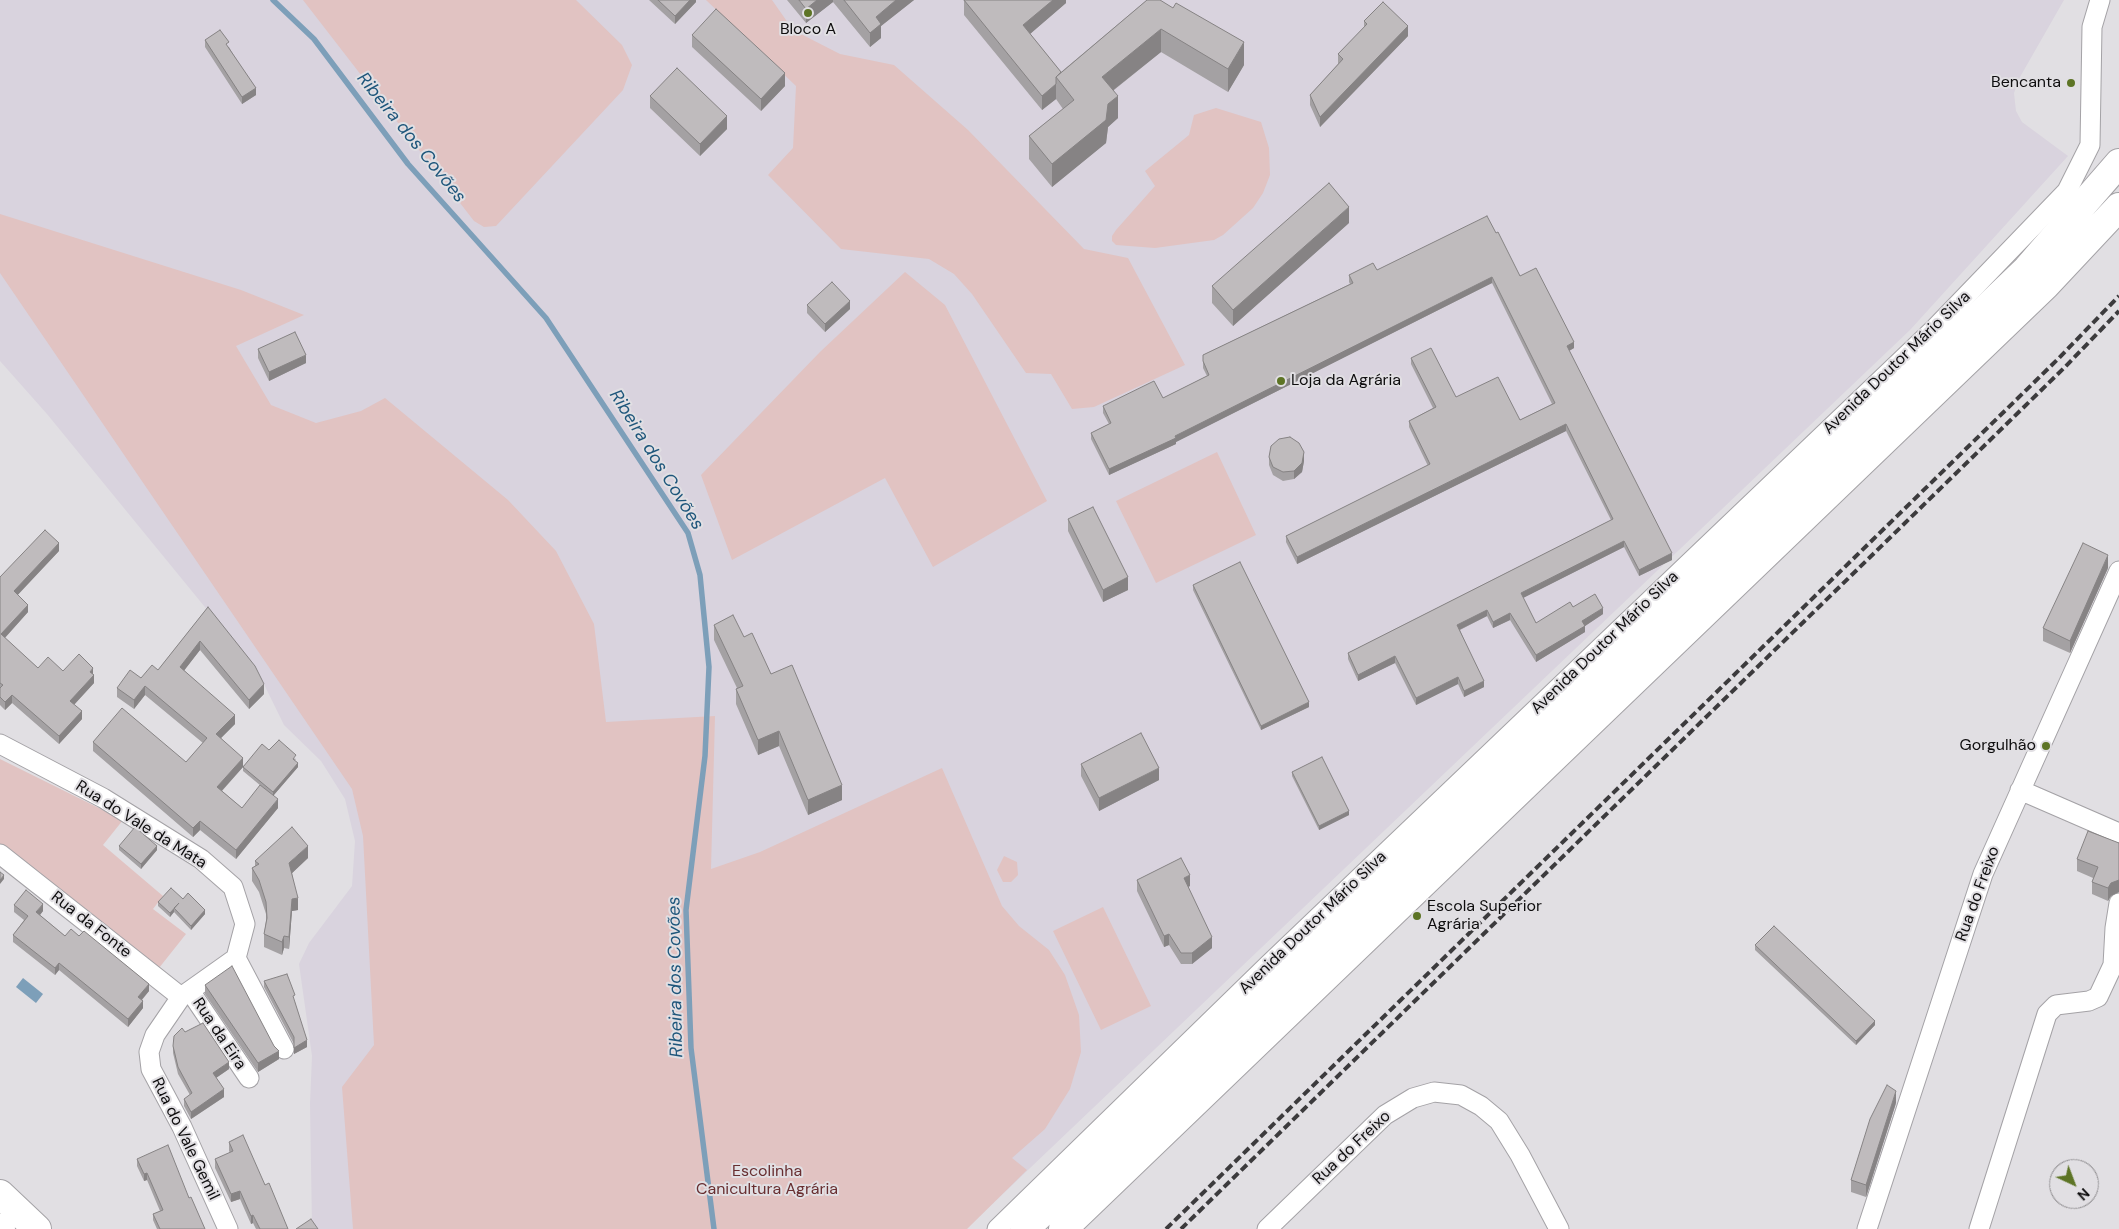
<!DOCTYPE html>
<meta charset="utf-8">
<style>
body{margin:0}
#map{position:relative;width:2119px;height:1229px;overflow:hidden;background:#e1dfe3;font-family:"DM Sans",sans-serif}
canvas{display:block}
.north{position:absolute;left:2049px;top:1159px;width:50px;height:50px;box-sizing:border-box;background:#e1dfe3;border:1px solid #8d8b8e;border-radius:50%;rotate:137deg;font-size:14px;font-weight:700;line-height:20px;text-align:center;color:#0e0d0e}
.north::after{content:'';display:block;margin:auto;width:18px;height:22px;background:#5d7425;clip-path:polygon(50% 0,100% 100%,50% 72%,0 100%)}
</style>
<div id="map">
<canvas width="2119" height="1229"></canvas>
<div class="north">N</div>
</div>
<script>
const g = document.querySelector('canvas').getContext('2d');
g.lineJoin = 'round';
function fill(path, color) { g.fillStyle = color; g.fill(path, 'evenodd'); }
const toPath = rows => new Path2D(rows.map(r => 'M' + r).join(''));
function stroke(path, color, width, dash) { g.strokeStyle = color; g.lineWidth = width; g.lineCap = dash ? 'butt' : 'round'; g.setLineDash(dash || []); g.stroke(path); }
function drawText(font, color, halo, rows, align = 'center') {
  g.font = font + ' "DM Sans",sans-serif'; g.lineWidth = 4; g.setLineDash([]); g.textBaseline = 'middle'; g.strokeStyle = halo; g.fillStyle = color; for (const [text, x, y, turn = 0] of rows) {
    g.save(); g.translate(x, y); g.rotate((+turn || 0) * Math.PI / 180); g.textAlign = isNaN(turn) ? turn : align; if (halo) g.strokeText(text, 0, 0); g.fillText(text, 0, 0); g.restore();
  }
}
const built = toPath([
 [0,0,2064,0,2020,77,2014,93,2016,111,2022,122,2068,156,1910,330,966,1229,314,1229,312,1226,310,1104,312,1056,299,964,309,943,352,886,355,841,345,799,321,761,284,725,258,672,47,414,0,361]
]);
const green = toPath([
 [303,0,576,0,622,45,632,65,623,90,496,226,484,227,474,221],
 [706,0,772,0,793,30,840,54,894,65,968,130,1084,249,1128,258,1185,365,1094,407,1072,409,1051,374,1026,373,972,294,954,274,929,259,841,249,768,175,793,148,796,86],
 [1216,108,1261,122,1269,148,1270,175,1263,193,1253,208,1223,235,1214,240,1155,248,1116,245,1112,241,1112,236,1116,230,1155,186,1145,171,1189,135,1194,115],
 [0,214,241,290,304,315,236,346,271,405,316,423,361,411,385,398,508,500,556,551,594,624,606,722,715,716,711,869,760,852,942,768,1002,906,1019,926,1049,950,1065,975,1079,1015,1081,1052,1070,1089,1045,1129,1012,1158,1027,1170,967,1229,353,1229,342,1087,374,1045,363,836,352,789,0,273],
 [905,272,945,305,1047,501,933,567,885,478,732,560,701,475,820,352],
 [1217,452,1256,535,1156,583,1116,501],
 [0,759,123,820,103,845,163,896,153,909,186,934,159,968,0,844],
 [1004,856,1017,862,1018,875,1011,882,1003,882,997,870],
 [1103,907,1151,1006,1101,1030,1053,931]
]);
const water = toPath([
 [23,978,43,994,36,1003,16,987]
]);
const stream = toPath([
 [273,0,314,39,408,164,546,318,688,533,700,575,709,667,705,756,686,910,691,1048,714,1229]
]);
const street = toPath([
 [0,744,103,798,201,859,233,887,245,924,236,958,181,997,155,1035,149,1052,151,1069,182,1127,228,1229],
 [2020,790,2119,833],
 [0,854,181,997],
 [236,958,284,1049],
 [190,991,249,1078],
 [997,1229,1268,965,1935,328,2067,191,2090,145,2092,27,2100,0],
 [1267,1229,1385,1115,1413,1098,1434,1092,1461,1095,1481,1106,1499,1121,1520,1155,1559,1229],
 [1867,1229,1983,874,2119,571],
 [1979,1229,2047,1014,2056,1005,2089,1001,2098,997,2113,965,2115,928,2119,903]
]);
const highway = toPath([
 [0,1194,37,1229],
 [0,1228,1,1229],
 [1025,1229,2027,269,2119,163],
 [1063,1229,2045,286,2119,207]
]);
const rail = toPath([
 [1166,1229,2057,360,2119,296],
 [1181,1229,2065,367,2119,311]
]);
const wall = toPath([
 [649,0,696,0,696,2,675,24],
 [787,0,914,0,881,26,881,38,870,47,833,2,806,23],
 [964,0,1066,0,1066,3,1030,34,1061,72,1147,0,1244,65,1228,92,1161,52,1114,90,1118,118,1108,127,1106,143,1052,187,1029,159,1029,136,1063,109,1056,99,1042,110,964,15],
 [1364,21,1408,36,1320,127,1310,105,1310,95,1338,64,1338,54,1364,28],
 [692,35,785,86,761,111,692,47],
 [205,40,229,47,256,95,242,104,205,47],
 [650,96,727,129,700,156,650,108],
 [1349,223,1233,326,1212,303,1212,286],
 [1496,233,1520,276,1574,348,1569,351,1672,560,1639,576,1624,547,1523,598,1536,623,1573,607,1603,614,1585,626,1585,632,1536,662,1510,620,1493,628,1487,616,1460,630,1484,687,1464,697,1458,684,1416,705,1395,663,1358,681,1348,659,1348,653,1611,520,1566,431,1297,564,1286,542,1286,536,1428,466,1409,427,1409,421,1433,408,1411,364,1411,358,1456,397,1520,420,1552,404,1492,283,1176,442,1176,444,1109,475,1091,439,1091,433,1109,424,1103,413,1103,406,1163,398,1207,376,1203,368,1203,355,1350,284,1349,282,1349,275,1377,270],
 [807,305,850,309,825,332,807,313],
 [258,349,306,363,269,381,258,358],
 [1269,457,1304,461,1302,472,1294,479,1283,481,1273,475,1269,465],
 [1068,519,1128,590,1103,602,1068,531],
 [59,551,17,595,28,612,5,638,38,668,93,675,94,683,74,705,82,719,59,744,12,703,5,710,0,705,0,577],
 [2108,568,2070,653,2043,641,2043,628],
 [1193,585,1309,707,1261,730,1193,590],
 [208,607,264,694,249,709,200,650,184,670,235,724,221,738,243,766,269,750,296,759,295,760,298,767,273,796,243,771,243,767,222,791,242,808,278,808,236,859,200,830,193,837,93,751,93,742,186,762,203,743,145,695,134,709,117,697,117,688,158,670],
 [714,625,744,637,771,674,842,800,808,815,779,746,758,755,736,704,736,689,737,688,714,640],
 [1081,764,1159,780,1099,811,1081,776],
 [1292,772,1349,815,1319,830,1292,776],
 [2119,843,2119,892,2111,896,2108,901,2092,894,2092,882,2093,878,2077,871,2077,859],
 [119,846,157,850,141,869,119,850],
 [308,858,292,873,298,910,292,911,289,949,284,948,282,955,264,947,264,934,266,921,266,914,259,892,252,881,252,868,255,866,255,861],
 [1137,880,1190,886,1188,887,1212,948,1192,964,1181,964,1169,945,1164,947,1137,891],
 [183,899,205,914,191,930,174,912,170,917,158,906,158,902],
 [14,905,43,911,40,915,65,936,149,991,142,1000,143,1008,128,1027,59,970,55,975,13,942,13,935,24,920,14,912],
 [1755,945,1875,1025,1856,1045,1755,950],
 [264,981,295,1002,307,1047,294,1054,294,1044,264,987],
 [205,985,279,1059,258,1072,205,994],
 [173,1046,229,1069,216,1078,224,1097,191,1119,184,1106,184,1099,190,1095,178,1074,173,1053],
 [1896,1103,1866,1197,1851,1192,1851,1180],
 [229,1142,265,1185,288,1229,256,1229,253,1223,251,1224,240,1199,231,1202,215,1168,215,1159,230,1153,229,1151],
 [137,1159,189,1198,205,1229,157,1229,153,1220,153,1214,160,1211,147,1180,144,1181,137,1166]
]);
const shadedWall = toPath([
 [690,0,696,0,696,2,675,24,675,16],
 [817,0,833,0,833,2,806,23,806,9],
 [896,0,914,0,881,26,881,38,870,47,870,33,876,17],
 [1053,0,1066,0,1066,3,1023,40,1023,25],
 [1408,26,1408,36,1320,127,1320,117],
 [1161,29,1161,52,1102,99,1102,77],
 [1244,42,1244,65,1228,92,1228,69],
 [785,73,785,86,761,111,761,99],
 [1056,84,1056,99,1042,110,1042,96],
 [256,88,256,95,242,104,242,97],
 [1118,96,1118,118,1108,127,1106,143,1052,187,1052,164,1108,104],
 [727,116,727,129,700,156,700,144],
 [1349,207,1349,223,1233,326,1233,310],
 [1492,277,1492,283,1176,442,1176,444,1109,475,1109,469],
 [850,301,850,309,825,332,825,324],
 [1574,342,1574,348,1567,352,1567,346],
 [306,355,306,363,269,381,269,372],
 [1566,424,1566,431,1297,564,1297,557],
 [1304,452,1304,461,1302,472,1294,479,1294,471],
 [1624,541,1624,547,1521,599,1521,593],
 [59,543,59,551,14,599,14,591],
 [1672,553,1672,560,1639,576,1639,570],
 [2108,555,2108,568,2070,653,2070,641],
 [1128,577,1128,590,1103,602,1103,590],
 [28,605,28,612,1,642,1,634],
 [1603,608,1603,614,1585,626,1585,632,1536,662,1536,655,1582,621],
 [1487,610,1487,616,1457,631,1457,625],
 [1510,613,1510,620,1493,628,1493,622],
 [200,641,200,650,180,676,180,667],
 [1395,656,1395,663,1358,681,1358,675],
 [93,668,93,675,90,672],
 [94,675,94,683,70,709,70,701],
 [1458,677,1458,684,1416,705,1416,698],
 [1484,681,1484,687,1464,697,1464,691],
 [264,684,264,694,249,709,249,700],
 [145,686,145,695,134,709,134,700],
 [12,695,12,703,5,710,5,702],
 [1309,702,1309,707,1261,730,1261,726],
 [82,711,82,719,59,744,59,736],
 [235,715,235,724,216,743,216,734],
 [779,731,779,746,758,755,758,740],
 [243,758,243,767,217,796,217,787],
 [298,763,298,767,273,796,273,792],
 [1159,768,1159,780,1099,811,1099,798],
 [842,785,842,800,808,815,808,800],
 [278,799,278,808,236,859,236,850],
 [1349,811,1349,815,1319,830,1319,826],
 [200,821,200,830,193,837,193,828],
 [157,846,157,850,141,869,141,864],
 [308,846,308,858,289,876,289,863],
 [4,875,4,879,0,884,0,880],
 [1190,875,1190,886,1184,889,1184,878],
 [2119,879,2119,892,2111,896,2108,901,2108,888,2111,883],
 [298,898,298,910,292,911,289,949,289,937,292,899],
 [179,903,174,908,174,912,170,917,170,913],
 [43,904,43,911,36,920,36,912],
 [205,910,205,914,191,930,191,926],
 [1169,934,1169,945,1164,947,1164,936],
 [284,936,284,948,282,955,282,942],
 [1212,937,1212,948,1192,964,1192,953],
 [59,963,59,970,55,975,55,968],
 [149,984,149,991,138,1004,138,997],
 [143,1001,143,1008,128,1027,128,1019],
 [1875,1021,1875,1025,1856,1045,1856,1041],
 [307,1040,307,1047,294,1054,294,1048],
 [279,1051,279,1059,258,1072,258,1063],
 [229,1062,229,1069,213,1080,213,1073],
 [224,1089,224,1097,191,1119,191,1112],
 [1896,1091,1896,1103,1866,1197,1866,1185],
 [147,1173,147,1180,144,1181,144,1174],
 [240,1191,240,1199,231,1202,231,1194],
 [253,1215,253,1223,251,1224,251,1216]
]);
const building = toPath([
 [658,0,690,0,675,16,658,0],
 [799,0,817,0,806,9,799,0],
 [844,0,896,0,876,17,881,24,870,33,844,0],
 [964,0,1053,0,1023,25,1061,72,1056,77,1056,84,1042,96,964,0],
 [1147,0,1160,0,1173,8,1176,3,1244,42,1228,69,1161,29,1102,77,1118,96,1108,104,1106,120,1052,164,1029,136,1074,100,1056,77,1147,0],
 [1383,2,1408,26,1320,117,1310,95,1343,59,1338,54,1367,24,1364,21,1383,2],
 [716,9,785,73,761,99,692,35,716,9],
 [220,30,229,42,226,44,256,88,242,97,205,40,220,30],
 [677,68,727,116,700,144,650,96,677,68],
 [1329,183,1349,207,1233,310,1212,286,1329,183],
 [1487,216,1496,233,1498,232,1520,276,1536,268,1574,342,1567,346,1672,553,1639,570,1624,541,1521,593,1536,623,1570,602,1573,607,1595,594,1603,608,1582,621,1585,626,1536,655,1510,613,1493,622,1487,610,1457,625,1484,681,1464,691,1458,677,1416,698,1395,656,1358,675,1348,653,1613,519,1566,424,1297,557,1286,536,1430,464,1409,421,1436,407,1411,358,1431,348,1456,397,1498,377,1520,420,1555,403,1492,277,1175,436,1176,438,1109,469,1091,433,1111,423,1103,406,1154,381,1163,398,1209,375,1203,361,1203,355,1353,283,1349,275,1373,263,1377,270,1487,216],
 [832,282,850,301,825,324,807,305,832,282],
 [295,332,306,355,269,372,258,349,295,332],
 [1290,437,1299,443,1304,452,1302,463,1294,471,1283,472,1273,467,1269,457,1271,446,1279,439,1290,437],
 [1093,507,1128,577,1103,590,1068,519,1093,507],
 [45,530,59,543,14,591,28,605,1,634,38,668,48,657,63,671,79,654,93,668,90,672,94,675,70,701,82,711,59,736,12,695,5,702,0,697,0,688,3,685,0,683,0,577,45,530],
 [2083,543,2108,555,2070,641,2043,628,2083,543],
 [1240,562,1309,702,1261,726,1193,585,1240,562],
 [208,607,255,666,264,684,249,700,200,641,180,667,235,715,216,734,243,758,217,787,242,808,260,785,278,799,236,850,200,821,193,828,93,742,122,708,186,762,207,738,145,686,134,700,117,688,130,670,141,678,152,665,158,670,208,607],
 [733,615,744,637,752,633,771,674,792,665,842,785,808,800,779,731,758,740,736,689,743,686,714,625,733,615],
 [1141,733,1159,768,1099,798,1081,764,1141,733],
 [279,740,296,755,293,759,298,763,273,792,243,767,262,744,269,750,279,740],
 [1322,757,1349,811,1319,826,1292,772,1322,757],
 [135,827,157,846,141,864,119,846,135,827],
 [292,827,308,846,289,863,298,898,292,899,289,937,284,936,282,942,264,934,267,918,266,902,259,880,252,868,259,864,255,861,292,827],
 [2088,831,2119,843,2119,880,2111,883,2108,888,2092,882,2098,867,2077,859,2088,831],
 [1181,858,1190,875,1184,878,1212,937,1192,953,1181,953,1169,934,1164,936,1137,880,1181,858],
 [0,872,4,875,0,880,0,872],
 [171,888,183,899,188,893,205,910,191,926,174,908,179,903,170,913,158,902,171,888],
 [26,890,43,904,36,912,65,936,71,929,79,936,84,931,149,984,138,997,143,1001,128,1019,59,963,55,968,13,935,28,916,14,905,26,890],
 [1774,926,1875,1021,1856,1041,1755,945,1774,926],
 [232,966,274,1046,279,1051,258,1063,205,985,232,966],
 [287,974,295,995,293,996,307,1040,294,1048,294,1037,264,981,287,974],
 [203,1023,229,1062,213,1073,224,1089,191,1112,184,1099,192,1093,178,1067,173,1046,174,1036,182,1028,185,1032,203,1023],
 [1887,1085,1896,1091,1866,1185,1851,1180,1870,1119,1887,1085],
 [243,1135,265,1185,269,1183,288,1229,260,1229,253,1215,251,1216,240,1191,231,1194,215,1159,233,1151,229,1142,243,1135],
 [168,1145,189,1198,191,1197,205,1229,160,1229,153,1214,163,1210,147,1173,144,1174,137,1159,168,1145],
 [311,1219,318,1229,296,1229,311,1219]
]);
const markers = [
 [808,13,5,"#5d7425"],
 [2071,83,5,"#5d7425"],
 [1281,381,5,"#5d7425"],
 [2046,746,5,"#5d7425"],
 [1417,916,5,"#5d7425"]
];
const poiNames = [
 ["Bloco A",808,30,"center"],
 ["Bencanta",2061,83],
 ["Loja da Agrária",1291,381,"left"],
 ["Gorgulhão",2036,746],
 ["Escola Superior",1427,907,"left"],
 ["Agrária",1427,925,"left"]
];
const streetNames = [
 ["Avenida Doutor Mário Silva",1897,363,-44],
 ["Avenida Doutor Mário Silva",1605,643,-44],
 ["Rua do Vale da Mata",141,825,32],
 ["Rua do Freixo",1978,894,-70],
 ["Avenida Doutor Mário Silva",1313,923,-44],
 ["Rua da Fonte",91,925,38],
 ["Rua da Eira",219,1034,56],
 ["Rua do Vale Gemil",185,1139,64],
 ["Rua do Freixo",1352,1148,-43]
];
const parkNames = [
 ["Escolinha",767,1172],
 ["Canicultura Agrária",767,1190]
];
const waterNames = [
 ["Ribeira dos Covões",411,138,51],
 ["Ribeira dos Covões",656,460,58],
 ["Ribeira dos Covões",676,977,-91]
];
fill(built, '#d9d3de');
fill(green, '#e1c3c2');
fill(water, '#7d9fb9');
stroke(stream, '#7d9fb9', 5.5);
stroke(street, '#a4a2a6', 21);
stroke(highway, '#a4a2a6', 30);
stroke(street, '#fff', 19);
stroke(highway, '#fff', 28);
stroke(rail, '#3c3b3d', 4, [8, 4]);
fill(wall, '#a4a1a3');
fill(shadedWall, '#868384');
fill(building, '#bfbbbd');
stroke(building, '#868384', 1);
for (const [x, y, r, color] of markers) { const dot = new Path2D(); dot.arc(x, y, r, 0, 2 * Math.PI); g.fillStyle = color; g.fill(dot); stroke(dot, '#e1dfe3', 2); }
drawText('16px', '#0e0d0e', '#e1dfe3', poiNames, 'right');
drawText('16px', '#0e0d0e', '#e1dfe3', streetNames);
drawText('16px', '#682e30', '#e1dfe3', parkNames);
drawText('italic 18px', '#1e567b', '#e1dfe3', waterNames);
</script>
